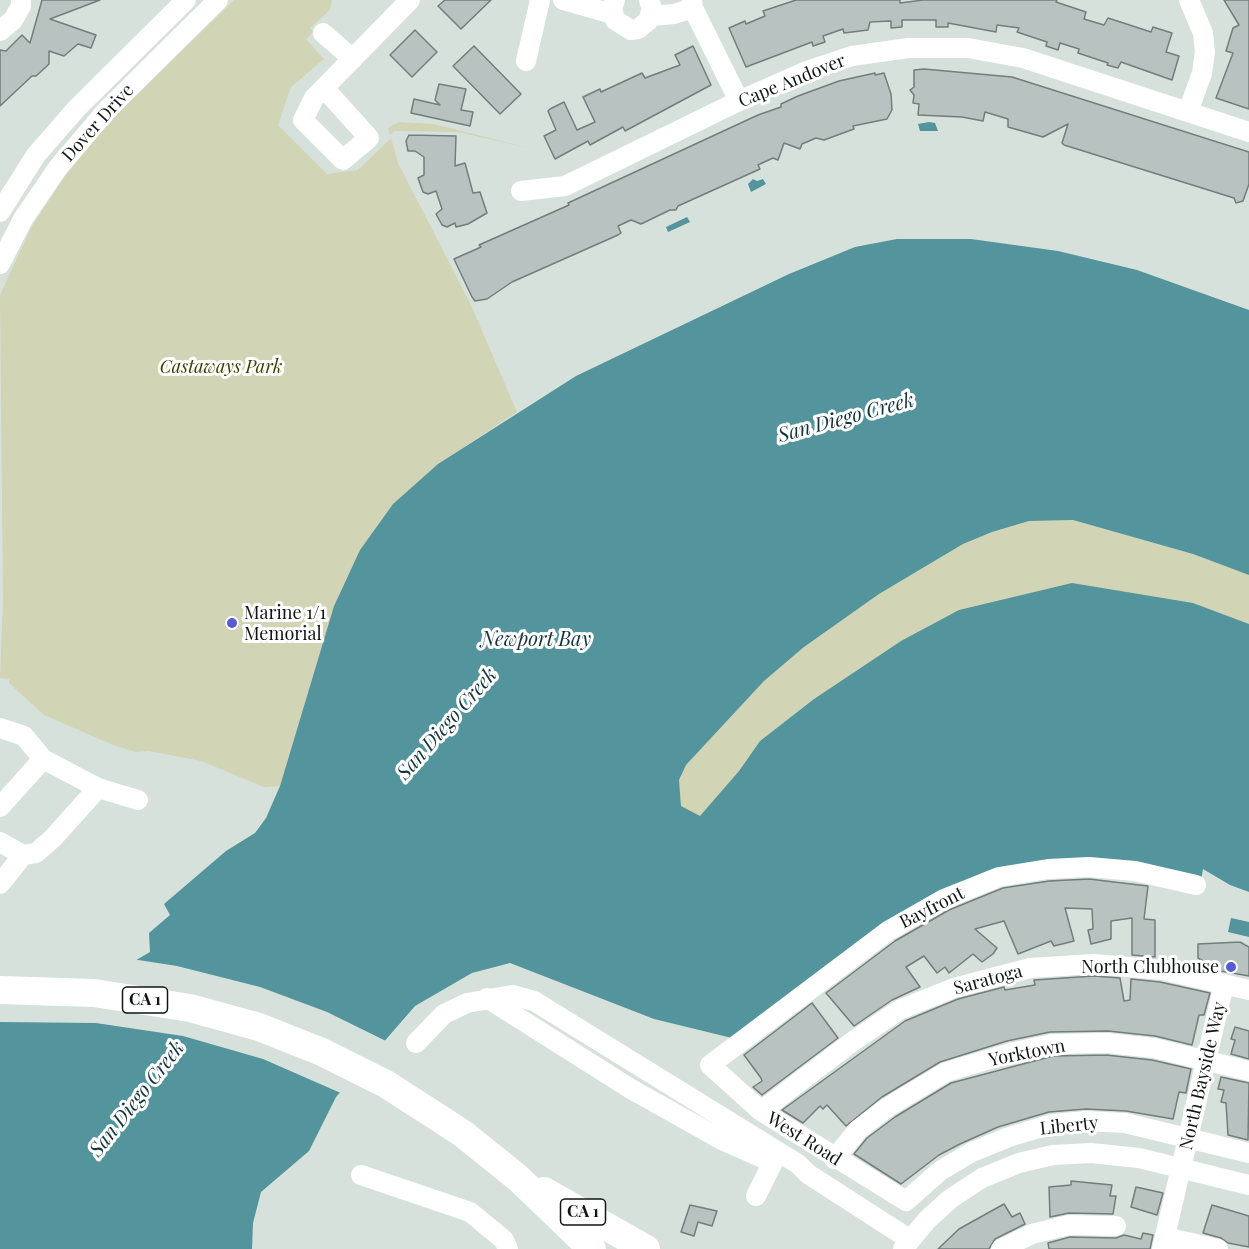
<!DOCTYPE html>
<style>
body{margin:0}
canvas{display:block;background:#d7e1db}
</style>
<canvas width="1249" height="1249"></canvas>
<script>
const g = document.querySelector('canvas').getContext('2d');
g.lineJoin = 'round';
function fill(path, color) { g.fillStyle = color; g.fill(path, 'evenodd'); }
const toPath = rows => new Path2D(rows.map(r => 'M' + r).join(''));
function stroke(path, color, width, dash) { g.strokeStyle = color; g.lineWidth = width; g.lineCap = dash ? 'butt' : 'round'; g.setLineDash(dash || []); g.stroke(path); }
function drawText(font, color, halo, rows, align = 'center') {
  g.font = font + ' "Playfair Display",serif'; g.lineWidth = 6; g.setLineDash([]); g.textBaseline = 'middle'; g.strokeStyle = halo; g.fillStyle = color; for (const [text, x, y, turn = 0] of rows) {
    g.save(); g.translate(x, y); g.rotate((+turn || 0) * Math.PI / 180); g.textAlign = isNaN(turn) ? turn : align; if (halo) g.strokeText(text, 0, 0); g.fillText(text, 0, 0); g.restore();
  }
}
const green = toPath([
 [234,0,332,0,330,10,310,28,313,32,306,39,324,59,291,87,278,125,327,174,358,170,391,138,398,163,471,305,517,412,438,464,393,504,360,550,334,606,280,786,264,787,201,761,149,751,136,752,113,745,44,715,9,683,9,679,0,678,3,600,0,295,32,226,71,167,108,123],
 [399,122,434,124,533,149,458,132,394,131,390,135,388,128],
 [1073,520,1193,554,1249,575,1249,624,1193,603,901,641,814,699,760,741,739,771,700,817,681,806,679,780,686,765,764,681,804,647,879,594,963,544,992,532,1029,521]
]);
const water = toPath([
 [929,122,935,123,938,131,920,131,918,124],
 [753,179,757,181,763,179,766,184,751,192,748,184],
 [687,217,690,222,668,232,666,227],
 [897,239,971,239,1058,251,1137,270,1249,310,1249,575,1193,554,1073,520,1029,521,992,532,963,544,879,594,804,647,764,681,686,765,679,780,681,806,700,816,739,771,760,741,814,699,901,641,959,610,1072,583,1193,603,1249,624,1249,892,1230,885,1203,869,1201,880,995,873,732,1038,654,1019,510,963,472,973,415,1006,336,1097,309,1151,261,1192,253,1223,252,1249,0,1249,0,1016,40,1016,150,952,149,933,170,915,164,904,226,851,255,833,266,818,280,786,334,606,360,550,393,504,438,464,576,376,789,274,855,247],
 [1231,918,1249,922,1249,937,1228,932]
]);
const pier = toPath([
 [132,959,177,966,260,987,327,1012,388,1042,343,1094,263,1059,183,1036,96,1023,0,1022,0,1011,39,1013]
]);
const building = toPath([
 [42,0,100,0,50,19,96,35,91,48,78,44,64,56,49,51,49,64,46,67,36,76,32,76,0,106,0,50,6,51,22,35,30,43,42,0],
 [445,0,491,0,461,29,438,6,445,0],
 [796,0,900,0,900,3,923,0,1057,0,1056,2,1086,12,1084,19,1104,25,1108,18,1151,32,1153,27,1172,33,1166,52,1179,56,1172,80,1121,62,1118,68,1107,65,1108,63,1078,53,1079,49,1060,43,1058,50,1046,46,1047,42,1017,32,1019,28,997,25,996,32,948,23,948,27,936,27,936,20,902,20,902,27,891,28,891,21,870,22,868,30,844,33,843,29,823,36,825,42,813,46,812,42,746,67,729,28,745,21,746,24,765,16,763,11,796,0],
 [1224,0,1249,0,1249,109,1216,98,1233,53,1226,51,1233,28,1239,25,1224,0],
 [415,30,437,52,412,77,390,55,415,30],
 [474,46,521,94,500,114,453,66,474,46],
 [693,46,711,85,625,131,623,127,590,145,588,141,555,159,544,136,556,130,548,111,550,109,564,102,577,130,595,122,583,97,600,89,601,92,642,73,645,78,680,65,675,55,693,46],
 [924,69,1012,77,1249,152,1249,184,1243,201,1236,203,1234,198,1064,145,1062,143,1068,124,1043,137,1008,127,1008,119,985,112,983,121,962,117,918,115,919,104,913,103,914,95,910,90,914,87,914,70,924,69],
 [875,73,875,75,884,73,891,94,892,110,887,119,853,126,854,129,824,140,816,138,802,144,800,149,784,143,778,160,773,158,758,165,760,169,678,206,676,210,670,210,641,224,631,220,618,226,621,233,618,235,512,282,487,299,475,301,472,297,454,259,481,247,479,245,569,205,568,203,758,115,781,107,781,104,798,96,839,81,875,73],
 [439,84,466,89,461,110,473,112,470,126,411,113,414,99,440,105,435,100,439,84],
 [409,135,456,136,455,166,465,163,473,193,480,192,487,213,468,224,456,227,455,223,447,227,442,225,436,214,442,209,436,191,428,194,423,192,418,178,424,175,424,157,415,151,408,151,406,141,409,135],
 [1089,879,1148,886,1144,919,1155,920,1155,957,1132,955,1132,918,1111,921,1111,939,1091,944,1088,930,1093,929,1092,909,1065,908,1074,941,1054,946,1051,941,1018,954,1004,921,975,929,997,948,993,954,982,962,973,954,949,973,945,967,937,973,924,956,906,967,920,987,892,1000,854,1026,826,993,895,941,949,910,1003,888,1049,881,1089,879],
 [1240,942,1249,947,1249,976,1221,971,1198,958,1198,944,1240,942],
 [1094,976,1120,978,1124,1001,1130,1000,1131,979,1160,982,1210,993,1204,1015,1199,1015,1192,1045,1155,1036,1108,1031,1050,1032,1007,1041,940,1062,882,1097,846,1126,827,1105,823,1109,820,1106,803,1123,782,1110,905,1021,958,999,1004,987,1005,990,1035,985,1034,980,1094,976],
 [812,1003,838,1038,762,1095,753,1087,762,1081,761,1078,744,1055,812,1003],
 [1235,1027,1249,1031,1249,1059,1231,1054,1235,1040,1231,1039,1235,1027],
 [1106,1055,1152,1060,1191,1069,1186,1093,1179,1092,1173,1119,1126,1111,1086,1109,1049,1112,998,1127,960,1144,939,1155,901,1184,854,1154,867,1138,895,1117,951,1083,1053,1056,1106,1055],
 [1221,1077,1249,1083,1248,1140,1228,1135,1226,1103,1221,1102,1224,1090,1218,1089,1221,1077],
 [1071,1181,1112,1185,1110,1196,1116,1196,1113,1214,1069,1213,1050,1217,1049,1187,1071,1185,1071,1181],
 [1136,1187,1163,1193,1157,1215,1131,1207,1136,1187],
 [1004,1204,1012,1217,1020,1213,1025,1224,995,1239,989,1249,938,1249,959,1229,1004,1204],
 [690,1205,717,1211,712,1226,698,1222,694,1236,681,1232,690,1205],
 [1212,1205,1249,1216,1249,1247,1228,1243,1221,1238,1203,1233,1212,1205],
 [1143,1233,1153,1235,1150,1249,1049,1249,1048,1243,1070,1237,1116,1238,1124,1235,1141,1239,1143,1233]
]);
const minor = toPath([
 [563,0,612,14],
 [615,0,612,8,615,20,631,30,638,29,648,21,652,9,649,0],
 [692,0,693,8,739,101],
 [651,16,674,14,693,8],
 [0,31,13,20,21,6,21,0],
 [323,33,353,59],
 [526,61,540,0],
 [324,88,369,138,343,160,303,120,314,98,410,0],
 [1188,112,1202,73,1205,52,1203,33,1189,0],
 [521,191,565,186,739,101,807,71,852,56,908,48,968,48,1023,58,1249,132],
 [0,212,36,155,77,108,186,0],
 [0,264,23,219,57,169,106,111,218,0],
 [0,728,24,736,43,759,98,788,138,800],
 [0,807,43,759],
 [0,842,23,855,36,853,53,838,98,788],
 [0,884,23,855],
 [1196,885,1135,871,1089,867,1048,869,999,877,944,899,888,931,710,1065,761,1111,906,1201,940,1171,972,1152,1009,1137,1052,1124,1086,1121,1125,1123,1249,1153],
 [487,998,631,1089,722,1140,772,1162],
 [416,1043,444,1014,467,1003,512,995,534,1001,798,1164,808,1174,909,1239],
 [761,1111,852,1042,899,1010,954,988,1030,968,1094,964,1162,970,1249,990],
 [834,1159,859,1129,888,1107,946,1072,1010,1053,1052,1044,1107,1043,1154,1048,1249,1071],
 [361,1175,470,1212,504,1240,508,1249],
 [756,1196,778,1152],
 [1165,1237,1218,1249],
 [903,1249,927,1220,950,1199,982,1178,1019,1163,1053,1155,1091,1153,1139,1158,1249,1185],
 [1001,1249,1032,1234,1069,1225,1116,1226],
 [1162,1249,1224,984]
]);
const highway = toPath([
 [0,990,94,993,190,1008,259,1027,322,1052,386,1084,462,1133,518,1178,592,1249],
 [544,1191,646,1249]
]);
const markers = [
 [232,623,6,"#585ad1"],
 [1231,967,6,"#585ad1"]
];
const shields = [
 [145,1000,45],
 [583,1212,45]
];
const shieldNames = [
 ["CA 1",145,1000],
 ["CA 1",583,1212]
];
const streetNames = [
 ["Cape Andover",792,81,-22],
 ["Dover Drive",98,123,-48],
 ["Bayfront",932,908,-27],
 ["Saratoga",988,980,-15],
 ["Yorktown",1027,1053,-11],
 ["North Bayside Way",1203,1076,-77],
 ["Liberty",1069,1126,-6],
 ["West Road",804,1139,32]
];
const parkNames = [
 ["Castaways Park",221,367]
];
const poiNames = [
 ["Marine 1/1",244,613],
 ["Memorial",244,634],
 ["North Clubhouse",1219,967,"right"]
];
const waterNames = [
 ["San Diego Creek",846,418,-15],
 ["Newport Bay",536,640],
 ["San Diego Creek",447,724,-49],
 ["San Diego Creek",137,1099,-52]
];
fill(green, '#d1d4b5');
fill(water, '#54949c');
fill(pier, '#d7e1db');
fill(building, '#b8c3c1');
stroke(building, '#737d7b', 1.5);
stroke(minor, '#fff', 20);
stroke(highway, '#fff', 28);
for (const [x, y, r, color] of markers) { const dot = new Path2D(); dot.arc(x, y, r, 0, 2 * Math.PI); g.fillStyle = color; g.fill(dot); stroke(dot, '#fff', 2); }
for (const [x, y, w] of shields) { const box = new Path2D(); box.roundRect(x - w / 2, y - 13, w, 26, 4.5); g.fillStyle = '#fff'; g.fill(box); stroke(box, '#111513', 1.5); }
drawText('bold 16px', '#111513', null, shieldNames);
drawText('18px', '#111513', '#fff', streetNames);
drawText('italic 18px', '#3b3d00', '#fff', parkNames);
drawText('18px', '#111513', '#fff', poiNames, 'left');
drawText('italic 20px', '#143438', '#fff', waterNames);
</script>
